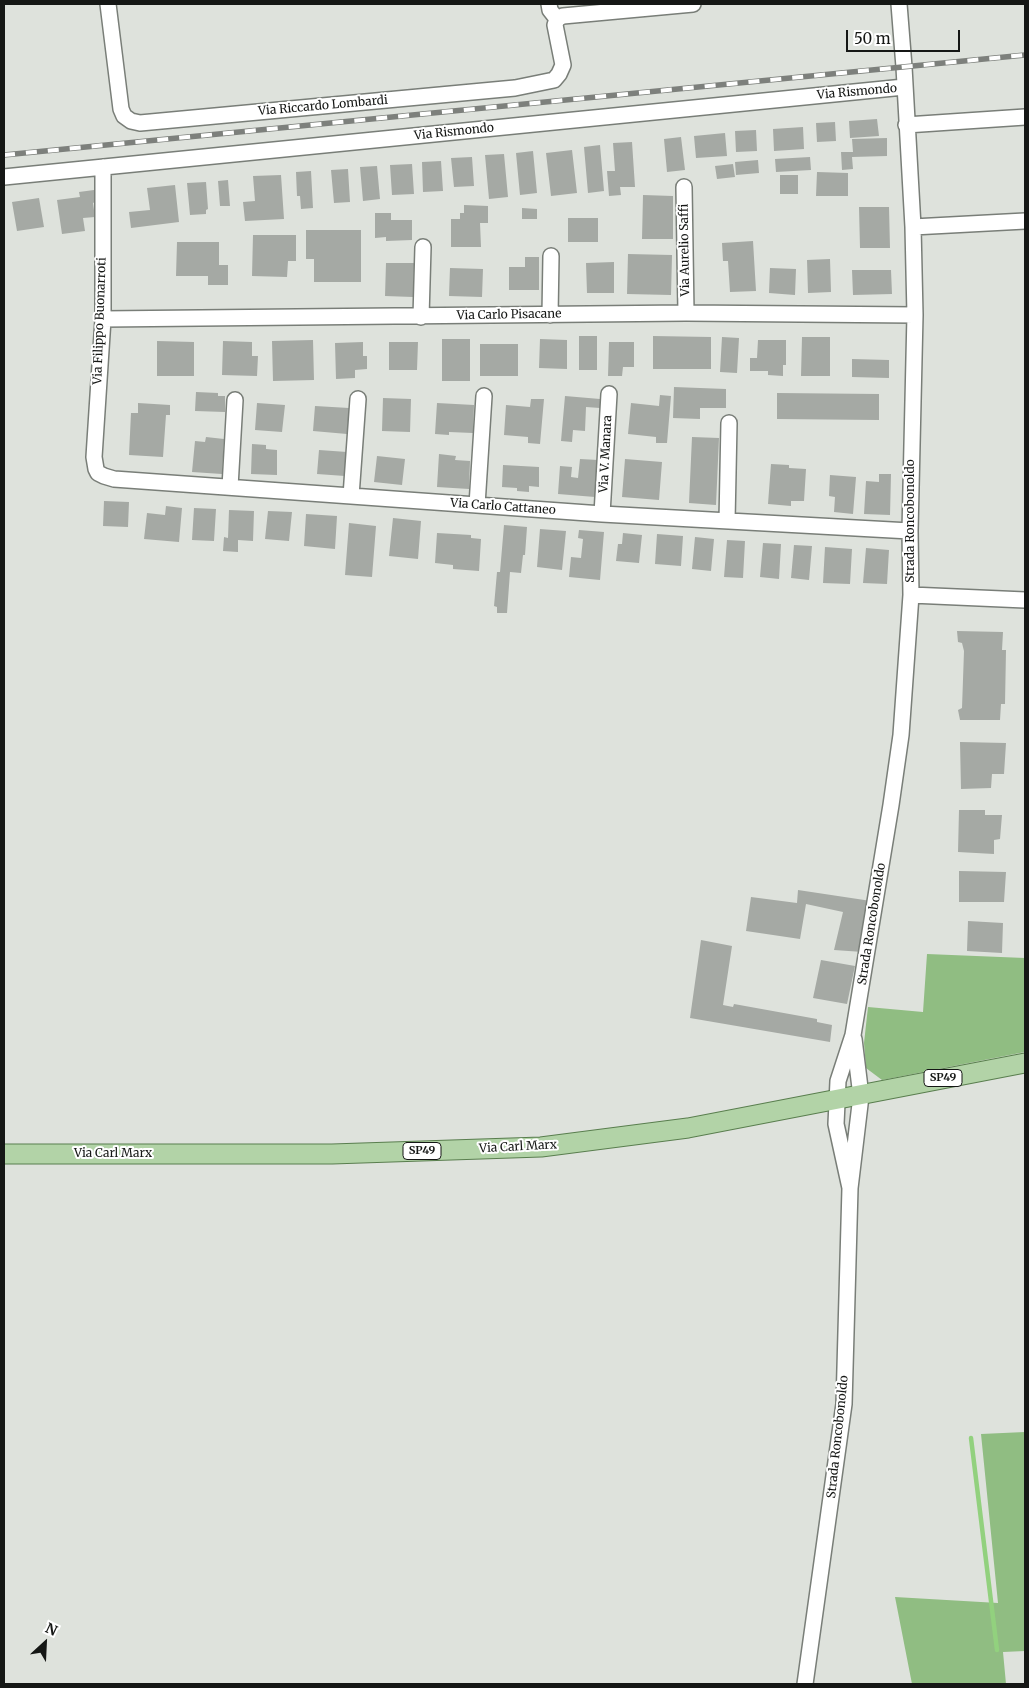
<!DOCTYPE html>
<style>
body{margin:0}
#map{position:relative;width:1029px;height:1688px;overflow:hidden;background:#dee2dc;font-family:Merriweather,serif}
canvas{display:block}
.frame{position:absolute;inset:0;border:5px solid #151715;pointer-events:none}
.north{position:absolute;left:20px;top:1618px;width:50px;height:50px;-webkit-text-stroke:4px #fff;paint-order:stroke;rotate:25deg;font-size:14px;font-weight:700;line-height:20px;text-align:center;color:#151715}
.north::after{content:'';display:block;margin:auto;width:18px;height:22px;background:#151715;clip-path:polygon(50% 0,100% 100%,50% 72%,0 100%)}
.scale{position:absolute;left:846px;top:30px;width:114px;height:22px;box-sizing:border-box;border:2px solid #151715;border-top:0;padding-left:6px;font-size:15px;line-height:18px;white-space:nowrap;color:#151715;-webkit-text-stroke:4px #fff;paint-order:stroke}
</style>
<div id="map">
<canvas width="1029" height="1688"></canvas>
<div class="frame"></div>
<div class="north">N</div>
<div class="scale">50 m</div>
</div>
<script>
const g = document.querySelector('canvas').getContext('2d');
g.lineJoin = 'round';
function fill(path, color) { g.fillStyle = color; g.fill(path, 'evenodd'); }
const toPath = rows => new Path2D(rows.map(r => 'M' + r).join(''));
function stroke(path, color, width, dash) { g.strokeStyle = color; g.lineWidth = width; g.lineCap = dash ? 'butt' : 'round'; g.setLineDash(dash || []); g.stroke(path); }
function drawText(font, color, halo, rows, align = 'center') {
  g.font = font + ' Merriweather,serif'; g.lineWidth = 4; g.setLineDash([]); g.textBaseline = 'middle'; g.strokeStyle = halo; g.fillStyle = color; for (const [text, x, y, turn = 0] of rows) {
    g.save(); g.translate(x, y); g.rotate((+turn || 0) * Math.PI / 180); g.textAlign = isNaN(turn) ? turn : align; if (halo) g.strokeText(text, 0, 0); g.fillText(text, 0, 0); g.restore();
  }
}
const green = toPath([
 [927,954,1025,958,1025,1052,882,1080,866,1068,864,1043,868,1007,923,1012],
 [1025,1432,1025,1651,1003,1652,1006,1684,912,1684,895,1597,998,1603,981,1434]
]);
const stream = toPath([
 [971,1438,997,1650]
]);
const building = toPath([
 [877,119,879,136,850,138,849,121],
 [835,122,836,141,817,142,816,123],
 [803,127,804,149,774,151,773,129],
 [756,130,757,151,736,152,735,131],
 [725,133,727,156,696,158,694,136],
 [681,137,685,170,667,172,664,139],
 [887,138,887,156,852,157,853,169,842,170,841,152,853,152,852,139],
 [632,142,635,187,620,187,621,195,609,196,607,171,615,171,613,143],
 [600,145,604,191,588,193,584,147],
 [572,150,577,193,551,196,546,153],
 [533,151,537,193,520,195,516,153],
 [504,154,508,197,489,199,485,155],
 [472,157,474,186,454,187,451,158],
 [810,157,811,170,776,172,775,159],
 [758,160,759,173,736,175,735,162],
 [441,161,443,191,423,192,422,162],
 [412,164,414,194,392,195,390,165],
 [733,164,735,177,717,179,715,166],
 [377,166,380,199,363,201,360,167],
 [348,169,350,202,334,203,331,170],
 [311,171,313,208,301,209,300,196,297,196,296,172],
 [817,172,848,173,848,196,816,196],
 [281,175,284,219,245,221,243,202,255,201,253,176],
 [780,175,798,175,798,194,780,194],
 [228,180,230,206,220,206,218,181],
 [206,182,208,209,206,210,206,214,190,215,187,183],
 [175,185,179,222,131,228,129,212,150,210,147,188],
 [94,190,95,202,93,203,95,217,83,218,85,231,62,234,57,200,80,197,79,192],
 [643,195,673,196,673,239,642,239],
 [39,198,44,227,17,231,12,202],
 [464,205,488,206,488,223,480,223,481,247,451,247,451,219,460,219,460,213,464,213],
 [859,207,889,207,890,248,860,248],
 [522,208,537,209,537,219,522,219],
 [375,213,391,213,391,220,412,220,412,240,386,241,386,237,375,238],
 [568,218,598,218,598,242,568,242],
 [306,230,361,230,361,282,314,282,314,259,306,259],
 [253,235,296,235,296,261,288,261,287,277,252,276],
 [753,241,756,291,730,292,728,261,723,261,722,243],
 [177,242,219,242,219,265,228,265,228,285,208,285,208,276,176,276],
 [628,254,672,255,671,295,627,294],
 [525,257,539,257,539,290,509,290,509,267,525,267],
 [830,259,831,292,808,293,807,260],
 [614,262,614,293,587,293,586,263],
 [386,263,414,263,413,297,385,296],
 [450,268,483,269,482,297,449,296],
 [770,268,796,269,795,295,769,293],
 [852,270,891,270,892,294,853,295],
 [579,336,597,336,597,370,579,370],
 [653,336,711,337,711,369,653,369],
 [722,337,739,338,737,373,720,372],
 [802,337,830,337,830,376,801,376],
 [442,339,470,339,470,381,442,381],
 [540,339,567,340,567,369,539,368],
 [313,340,314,380,273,381,272,341],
 [758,340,786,340,786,365,783,365,783,376,768,375,768,371,750,371,750,358,757,358],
 [157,341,194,342,194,376,157,376],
 [223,341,252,342,252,356,258,356,257,376,222,375],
 [363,342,363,356,367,356,367,369,355,370,355,378,336,379,335,343],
 [389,342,418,342,417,370,389,370],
 [609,342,634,342,634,367,623,367,622,376,608,376],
 [480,344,518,344,518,376,480,376],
 [852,359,889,360,889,378,852,377],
 [674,387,726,389,726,408,700,408,700,419,673,418],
 [196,392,218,393,218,396,225,396,225,412,195,411],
 [777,393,879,394,879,420,777,419],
 [660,395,671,396,667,443,656,443,656,437,628,434,631,403,659,406],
 [565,396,600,399,600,408,586,407,585,431,573,430,572,442,561,441],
 [383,398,411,399,410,432,382,431],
 [531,399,544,399,540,444,528,443,528,437,504,435,506,405,530,407],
 [138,403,170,405,170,415,166,415,163,457,129,455,131,413,138,413],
 [257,403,285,405,282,432,255,430],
 [437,403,474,405,473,433,449,432,449,435,435,434],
 [315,406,349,408,347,434,313,431],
 [206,437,224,439,222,474,192,472,195,441,205,442],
 [692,437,719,438,716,505,689,503],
 [252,444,266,445,266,449,277,450,277,475,251,474],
 [319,450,347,452,345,476,317,474],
 [439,454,456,456,455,460,470,461,469,489,437,487],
 [377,456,405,459,402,485,374,482],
 [580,459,598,460,595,497,558,494,560,466,572,467,571,477,578,478],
 [625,459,662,462,659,500,622,497],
 [771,464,789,465,789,468,806,469,804,501,791,501,791,506,768,504],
 [503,465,539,467,539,487,529,486,529,492,517,491,517,488,502,487],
 [879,474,891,474,890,515,864,514,866,481,879,482],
 [830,475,856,477,853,514,834,512,835,497,829,496],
 [104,501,129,502,128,527,103,526],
 [166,506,182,508,179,542,144,539,147,513,165,515],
 [194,508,216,509,214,541,192,540],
 [229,510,254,511,253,541,238,540,238,552,223,551,224,537,228,538],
 [268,511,292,512,289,541,265,539],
 [306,514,337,516,335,549,304,546],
 [393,518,421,521,418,559,389,556],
 [349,523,376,526,372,577,345,575],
 [504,525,527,527,525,555,523,555,521,573,510,572,507,613,497,613,497,607,494,606,497,572,500,572],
 [540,529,566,531,562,570,537,567],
 [579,530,604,532,600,580,569,577,571,557,581,558,583,539,578,538],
 [437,533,471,535,471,538,481,539,479,571,453,569,453,565,435,563],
 [623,533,642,535,639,563,616,561,618,544,622,544],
 [657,534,683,536,681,566,655,564],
 [695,537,714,539,711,571,692,569],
 [727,540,745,541,743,578,724,577],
 [763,543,781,544,779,579,760,577],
 [794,545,812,546,809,580,791,578],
 [825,547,852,549,850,584,823,583],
 [866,548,889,550,887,584,863,583],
 [957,631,1003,632,1002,650,1006,650,1005,704,1001,704,1000,720,960,720,958,710,962,708,964,651,962,643,958,642],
 [960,742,1006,743,1004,774,992,774,991,788,961,789],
 [959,810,985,810,985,815,1002,815,1000,839,994,840,994,854,958,852],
 [959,871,1006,872,1004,902,959,902],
 [798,890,871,901,863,952,834,950,843,912,806,904,800,939,746,931,751,897,797,903],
 [968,921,1003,923,1002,953,967,951],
 [701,940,732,946,723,1005,733,1007,734,1004,817,1019,817,1022,832,1025,830,1042,690,1018],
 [821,960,855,966,847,1004,813,998]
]);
const minor = toPath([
 [108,4,121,109,124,116,131,121,140,123,515,88,554,80,559,74,563,65,555,25,557,19,550,10,549,4],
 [557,19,563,16,693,4],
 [906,125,1025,117],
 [103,167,103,319,94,457,96,469,98,473,104,476,114,479,602,514,910,531],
 [4,177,904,87],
 [684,187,686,313],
 [913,227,1025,221],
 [550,315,551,256],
 [421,317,423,247],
 [103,319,686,313,915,315],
 [230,487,235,400],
 [351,496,358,399],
 [477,505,484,396],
 [602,514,609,394],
 [727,521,729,423],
 [911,595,1025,600],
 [850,1188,836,1124,838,1081,853,1035,891,805,901,735,911,595,910,531,915,315,913,227,904,67,899,4],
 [805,1684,844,1404,850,1188,861,1096,854,1039]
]);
const major = toPath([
 [4,1154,332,1154,541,1147,688,1128,1025,1063]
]);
const rail = toPath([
 [4,155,1025,55]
]);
const shields = [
 [943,1078,38],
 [422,1151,38]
];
const shieldNames = [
 ["SP49",943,1078],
 ["SP49",422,1151]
];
const streetNames = [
 ["Via Rismondo",857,92,-5],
 ["Via Riccardo Lombardi",323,106,-5],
 ["Via Rismondo",454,132,-6],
 ["Via Aurelio Saffi",685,250,-91],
 ["Via Carlo Pisacane",509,315,-1],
 ["Via Filippo Buonarroti",100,321,-88],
 ["Via V. Manara",606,454,-87],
 ["Via Carlo Cattaneo",503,507,4],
 ["Strada Roncobonoldo",911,521,-90],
 ["Strada Roncobonoldo",872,924,-81],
 ["Via Carl Marx",518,1147,-3],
 ["Via Carl Marx",113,1154],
 ["Strada Roncobonoldo",838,1437,-84]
];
fill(green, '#90bd82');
stroke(stream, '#92d17e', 4.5);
fill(building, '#a5a9a4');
stroke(minor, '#797e78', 18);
stroke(major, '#597e4e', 21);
stroke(minor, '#fff', 15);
stroke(major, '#b2d3a7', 19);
stroke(rail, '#7d807c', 5.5);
stroke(rail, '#fff', 4, [11]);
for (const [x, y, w] of shields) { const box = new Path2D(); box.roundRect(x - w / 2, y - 8.5, w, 17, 4); g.fillStyle = '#fff'; g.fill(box); stroke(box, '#151715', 1); }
drawText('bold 11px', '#151715', null, shieldNames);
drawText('12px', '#151715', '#fff', streetNames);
</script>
